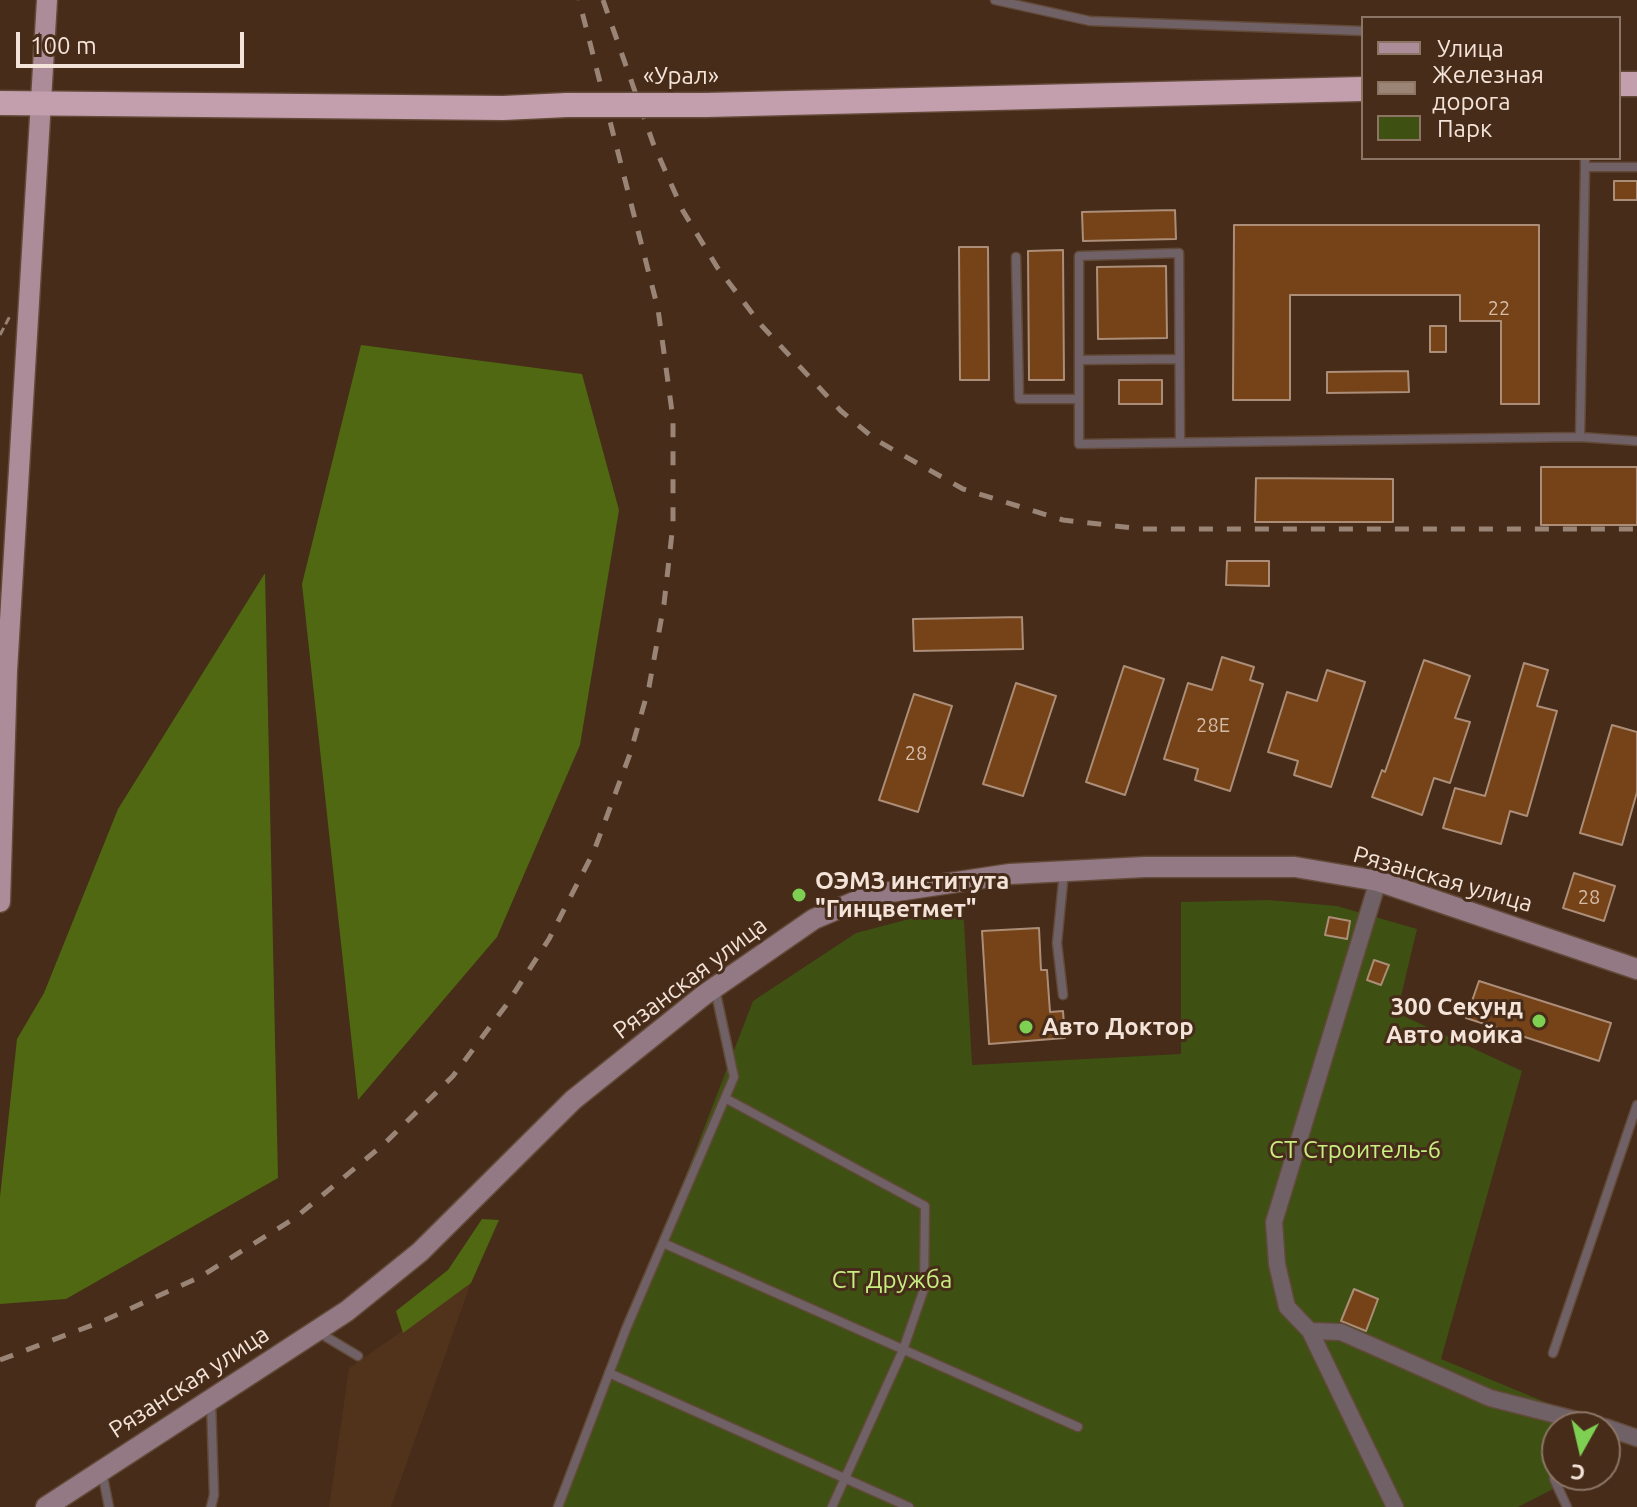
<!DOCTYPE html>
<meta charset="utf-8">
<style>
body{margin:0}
#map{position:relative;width:1637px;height:1507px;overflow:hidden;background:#462c19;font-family:Ubuntu,sans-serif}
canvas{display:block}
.legend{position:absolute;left:1361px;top:16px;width:260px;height:144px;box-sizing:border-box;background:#462c19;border:2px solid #8c7565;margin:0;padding:10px 14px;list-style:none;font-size:24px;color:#f4e3d8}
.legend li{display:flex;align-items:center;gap:16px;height:40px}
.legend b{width:40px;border:2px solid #8c7565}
.north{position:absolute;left:1541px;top:1411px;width:80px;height:80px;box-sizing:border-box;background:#462c19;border:2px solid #8c7565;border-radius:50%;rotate:188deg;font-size:22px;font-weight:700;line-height:32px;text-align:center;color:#f4e3d8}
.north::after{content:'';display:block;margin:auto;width:28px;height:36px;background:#7ed053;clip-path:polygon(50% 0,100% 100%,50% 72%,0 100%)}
.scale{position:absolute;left:16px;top:32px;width:228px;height:36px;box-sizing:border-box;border:4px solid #f4e3d8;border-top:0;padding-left:10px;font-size:24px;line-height:28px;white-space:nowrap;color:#f4e3d8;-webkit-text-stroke:6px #462c19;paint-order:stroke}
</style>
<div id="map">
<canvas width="1637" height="1507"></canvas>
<ul class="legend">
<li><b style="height:10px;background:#ac8c99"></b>Улица</li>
<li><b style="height:10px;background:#998475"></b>Железная дорога</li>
<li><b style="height:22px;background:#3e5113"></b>Парк</li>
</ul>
<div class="north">С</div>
<div class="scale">100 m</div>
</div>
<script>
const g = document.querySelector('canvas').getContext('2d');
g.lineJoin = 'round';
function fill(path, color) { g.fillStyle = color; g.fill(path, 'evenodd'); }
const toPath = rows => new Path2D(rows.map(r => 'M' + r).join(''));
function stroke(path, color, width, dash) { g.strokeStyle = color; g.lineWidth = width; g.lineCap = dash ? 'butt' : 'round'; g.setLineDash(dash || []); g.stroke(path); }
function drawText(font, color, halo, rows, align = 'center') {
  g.font = font + ' Ubuntu,sans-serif'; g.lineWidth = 6; g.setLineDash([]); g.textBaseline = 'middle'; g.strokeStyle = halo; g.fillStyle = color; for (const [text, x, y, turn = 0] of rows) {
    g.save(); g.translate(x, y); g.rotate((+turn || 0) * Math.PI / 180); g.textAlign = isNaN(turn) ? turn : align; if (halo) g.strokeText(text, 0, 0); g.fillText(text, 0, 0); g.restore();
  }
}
const built = toPath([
 [471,1283,391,1507,329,1507,349,1368]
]);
const green = toPath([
 [1268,900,1337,906,1417,929,1397,1013,1522,1071,1441,1359,1557,1407,1555,1488,1518,1507,558,1507,753,1001,856,933,963,905,972,1065,1181,1054,1181,902]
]);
const forest = toPath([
 [361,345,582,374,619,510,580,745,497,937,358,1100,302,584],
 [265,573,278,1178,66,1299,0,1304,0,1197,17,1039,44,993,118,809],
 [482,1219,499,1220,471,1283,403,1333,396,1311,448,1270]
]);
const building = toPath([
 [1614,181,1637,181,1637,200,1614,200,1614,181],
 [1175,210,1176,239,1083,241,1082,212,1175,210],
 [1234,225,1539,225,1539,404,1501,404,1501,321,1460,321,1460,295,1290,295,1290,400,1233,400,1234,225],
 [959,247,988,247,989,380,960,380,959,247],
 [1063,250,1064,380,1029,380,1028,251,1063,250],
 [1166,266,1167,338,1098,339,1097,267,1166,266],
 [1430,326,1446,326,1446,352,1430,352,1430,326],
 [1408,371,1409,392,1327,393,1327,372,1408,371],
 [1119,380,1162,380,1162,404,1119,404,1119,380],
 [1541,467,1637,467,1637,525,1541,525,1541,467],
 [1256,478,1393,479,1393,522,1255,522,1256,478],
 [1227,561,1269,561,1269,586,1226,585,1227,561],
 [1022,617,1023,649,914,651,913,619,1022,617],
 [1222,657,1254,667,1250,680,1263,684,1230,791,1195,780,1198,769,1164,759,1188,683,1212,690,1222,657],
 [1424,660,1470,676,1455,718,1470,722,1450,783,1434,778,1422,815,1372,797,1382,770,1385,772,1424,660],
 [1524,663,1548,670,1537,706,1557,711,1527,816,1510,811,1501,844,1443,828,1455,788,1485,796,1524,663],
 [1124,666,1164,679,1125,795,1086,782,1124,666],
 [1327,670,1365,682,1331,787,1294,775,1298,761,1268,752,1287,692,1317,701,1327,670],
 [1016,683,1056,696,1023,796,983,784,1016,683],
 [914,694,952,706,918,812,879,800,914,694],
 [1612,725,1637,732,1637,792,1622,845,1580,833,1612,725],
 [1574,873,1615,886,1604,921,1563,908,1574,873],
 [1329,917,1350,921,1347,939,1325,935,1329,917],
 [1039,928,1041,970,1047,970,1050,1012,1063,1011,1065,1038,989,1044,982,931,1039,928],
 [1374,960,1389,965,1381,985,1367,980,1374,960],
 [1479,981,1611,1023,1599,1061,1466,1018,1479,981],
 [1354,1289,1378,1299,1366,1331,1341,1321,1354,1289]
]);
const path = toPath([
 [0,335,11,314]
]);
const lane = toPath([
 [995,0,1090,21,1363,31],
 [1585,158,1585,167,1637,167],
 [1016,257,1019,399,1079,399],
 [1079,360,1179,359],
 [1580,437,1585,167],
 [1180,442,1179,253,1079,256,1079,444,1580,437,1637,441],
 [1063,995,1057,943,1064,872],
 [725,1098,925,1206,924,1289,903,1350,832,1507],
 [663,1243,1078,1427],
 [318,1332,358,1356],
 [1553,1353,1637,1105],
 [609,1373,909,1507],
 [1557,1456,1554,1479,1567,1507],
 [102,1472,109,1507],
 [211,1507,214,1495,211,1400],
 [558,1507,626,1329,734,1077,715,989]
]);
const street = toPath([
 [1378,881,1274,1222,1277,1264,1287,1307,1310,1331,1395,1507],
 [1310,1331,1341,1332,1490,1398,1604,1427],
 [1605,1427,1637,1438]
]);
const secondary = toPath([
 [46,1507,347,1311,420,1252,573,1100,704,995,814,919,871,895,1010,874,1145,867,1295,867,1378,881,1637,969]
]);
const primary = toPath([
 [0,902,7,671,47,0]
]);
const highway = toPath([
 [1619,84,1637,84],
 [0,103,503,108,567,105],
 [706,105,1363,89]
]);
const rail = toPath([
 [603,0,653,143,683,211,717,267,762,326,841,411,876,440,963,489,1063,520,1142,529,1637,529],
 [0,1360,103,1321,200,1277,295,1218,384,1144,453,1076,507,1004,549,939,594,851,630,754,649,687,664,604,673,524,673,419,658,309,579,0]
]);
const highwayBridge = toPath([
 [567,105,706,105]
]);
const markers = [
 [799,895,8,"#7ed053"],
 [1539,1021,8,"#7ed053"],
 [1026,1027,8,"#7ed053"]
];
const numberNames = [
 ["22",1499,308],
 ["28Е",1213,725],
 ["28",916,753],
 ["28",1589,897]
];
const streetNames = [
 ["«Урал»",681,76],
 ["Рязанская улица",1443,879,16],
 ["Рязанская улица",690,978,-37],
 ["Рязанская улица",189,1382,-33]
];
const poiNames = [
 ["ОЭМЗ института",815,881],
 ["\"Гинцветмет\"",815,909],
 ["300 Секунд",1523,1007,"right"],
 ["Авто мойка",1523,1035,"right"],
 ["Авто Доктор",1042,1027]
];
const parkNames = [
 ["СТ Строитель-6",1355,1150],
 ["СТ Дружба",892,1280]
];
fill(built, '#51321a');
fill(green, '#3e5113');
fill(forest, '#4f6811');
fill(building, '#754317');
stroke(building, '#ac8e78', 2);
stroke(lane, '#624938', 11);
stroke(street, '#624938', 19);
stroke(secondary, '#624938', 23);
stroke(primary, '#624938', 23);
stroke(highway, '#624938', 27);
stroke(path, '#978172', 3, [8, 4]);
stroke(lane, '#706166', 8);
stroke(street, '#706166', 16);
stroke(secondary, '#927983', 20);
stroke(primary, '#ac8c99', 20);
stroke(highway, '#c39eac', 24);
stroke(rail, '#998475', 5, [14, 14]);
stroke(highwayBridge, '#624938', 27, []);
stroke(highwayBridge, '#c39eac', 24);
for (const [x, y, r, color] of markers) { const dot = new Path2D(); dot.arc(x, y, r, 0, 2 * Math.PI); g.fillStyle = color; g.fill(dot); stroke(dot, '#462c19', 3); }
drawText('20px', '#d4bba8', null, numberNames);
drawText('24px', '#f4e3d8', '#462c19', streetNames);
drawText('bold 24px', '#f4e3d8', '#462c19', poiNames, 'left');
drawText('24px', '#c8ee81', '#462c19', parkNames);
</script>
